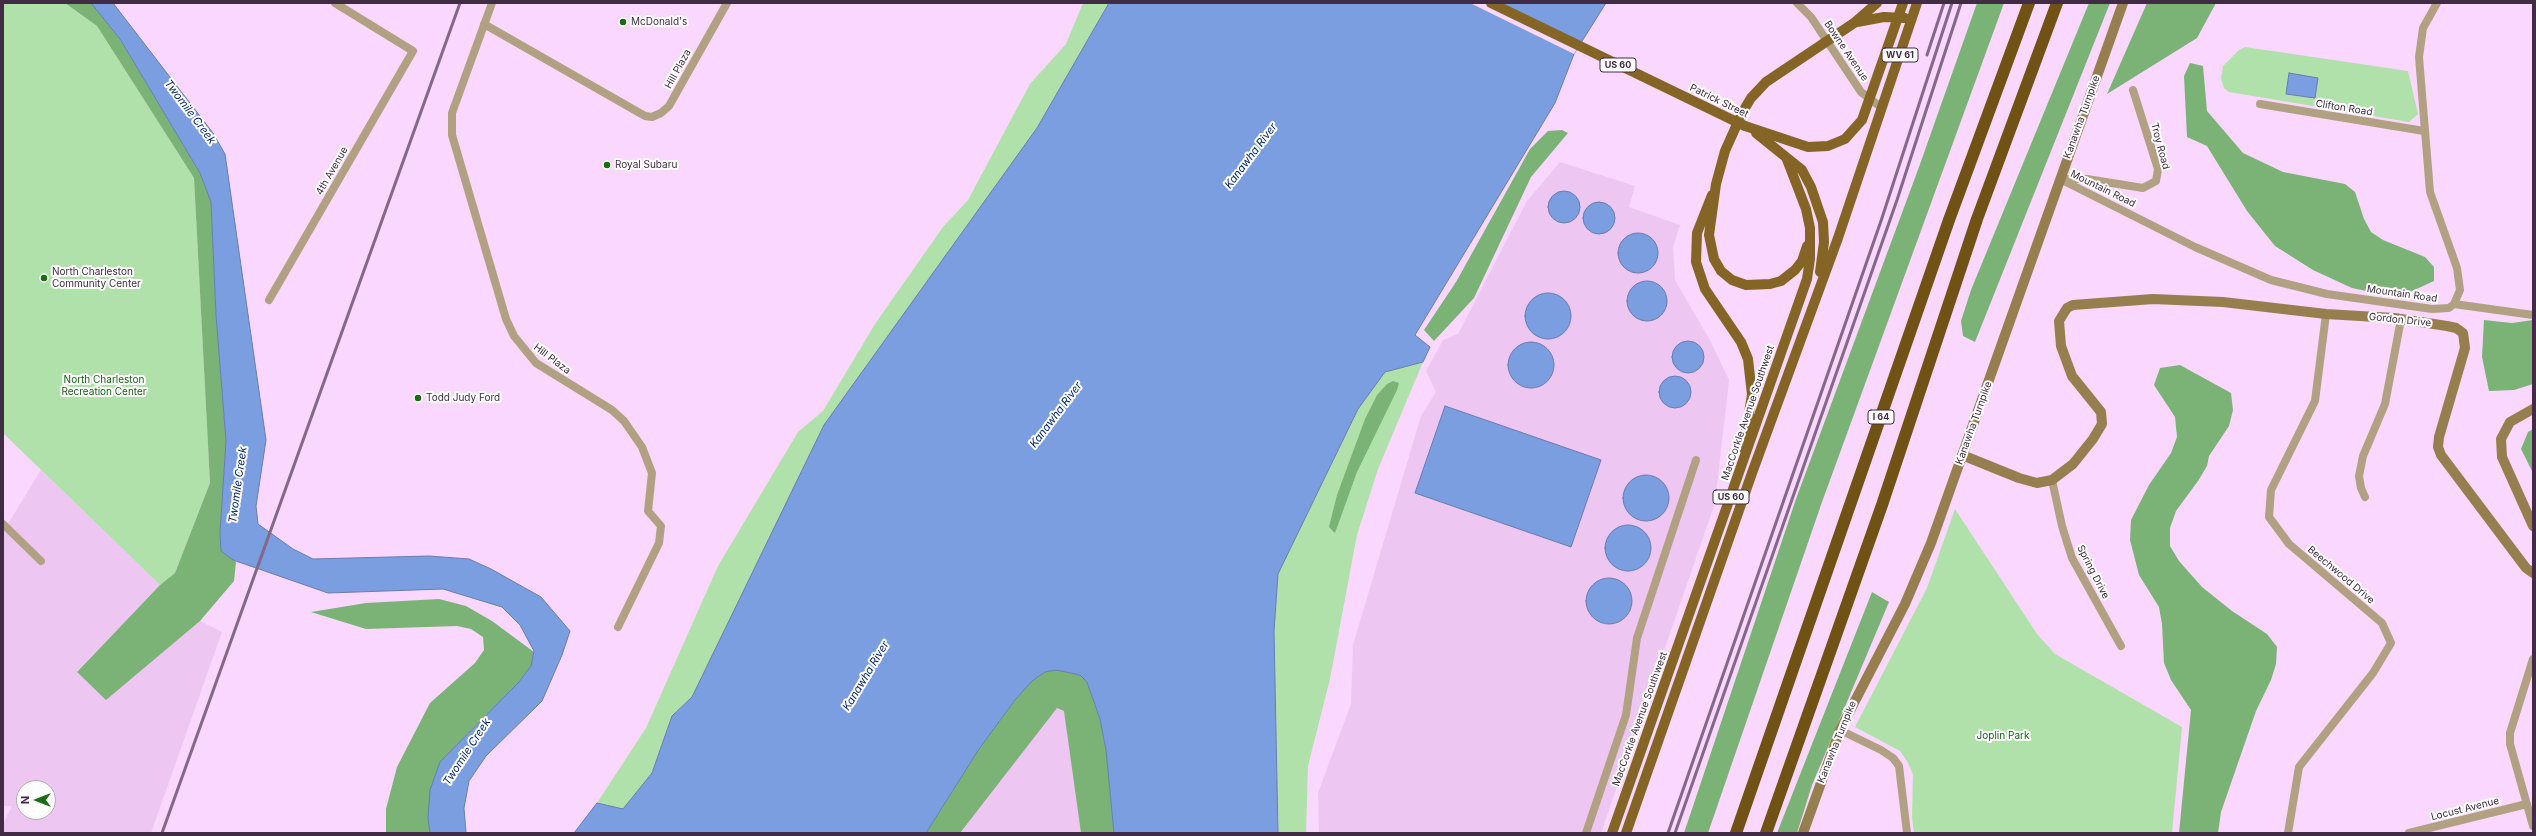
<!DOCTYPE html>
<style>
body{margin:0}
#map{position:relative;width:2536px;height:836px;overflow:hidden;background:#f9d7fe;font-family:Inter,sans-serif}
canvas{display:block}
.frame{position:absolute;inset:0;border:4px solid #422b45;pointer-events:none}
.north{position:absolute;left:16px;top:780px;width:40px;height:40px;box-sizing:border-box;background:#fff;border:1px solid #b3aab5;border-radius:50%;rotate:270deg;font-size:11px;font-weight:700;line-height:16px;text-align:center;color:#422b45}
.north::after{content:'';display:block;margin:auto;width:14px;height:18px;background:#196c13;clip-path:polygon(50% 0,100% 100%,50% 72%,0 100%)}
</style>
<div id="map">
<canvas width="2536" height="836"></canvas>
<div class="frame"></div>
<div class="north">N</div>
</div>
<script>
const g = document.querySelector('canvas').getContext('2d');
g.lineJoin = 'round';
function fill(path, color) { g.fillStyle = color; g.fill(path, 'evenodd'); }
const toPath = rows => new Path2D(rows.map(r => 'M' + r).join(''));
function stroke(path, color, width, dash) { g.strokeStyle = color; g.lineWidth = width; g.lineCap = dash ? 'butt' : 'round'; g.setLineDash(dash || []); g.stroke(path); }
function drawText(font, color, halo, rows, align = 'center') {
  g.font = font + ' Inter,sans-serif'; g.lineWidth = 4; g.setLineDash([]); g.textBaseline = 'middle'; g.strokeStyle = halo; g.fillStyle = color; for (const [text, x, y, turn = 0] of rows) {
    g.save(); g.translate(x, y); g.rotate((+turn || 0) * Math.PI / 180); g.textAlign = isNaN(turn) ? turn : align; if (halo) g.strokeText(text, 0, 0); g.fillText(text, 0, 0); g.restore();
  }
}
const built = toPath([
 [1560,162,1635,186,1629,207,1680,225,1673,247,1675,280,1711,342,1729,380,1715,503,1601,833,1319,833,1318,793,1351,704,1353,645,1421,416,1436,392,1426,371,1443,340,1458,334,1527,201],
 [41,470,160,585,77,671,106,699,200,621,222,632,151,833,3,833,3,824,12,806,3,806,3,532],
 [24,788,48,788,48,812,24,812],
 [1056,670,1114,833,926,833,979,749]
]);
const green = toPath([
 [3,3,65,3,97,26,194,178,210,483,175,573,160,585,3,433],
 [1083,3,1109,3,1037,128,692,697,672,716,652,773,623,810,597,803,646,728,718,566,798,432,823,411,875,324,943,227,968,200,1030,84,1066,44],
 [2245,47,2408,71,2418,114,2409,122,2229,92,2224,88,2221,78,2223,66,2238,51],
 [1423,362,1378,469,1357,535,1330,679,1308,766,1306,833,1278,833,1274,631,1278,574,1358,409,1385,372],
 [1955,509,2037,634,2055,654,2182,727,2172,833,1914,833,1912,817,1913,774,1907,761,1900,751,1855,727,1927,588]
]);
const forest = toPath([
 [65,3,91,3,120,39,200,173,211,202,216,315,226,441,220,533,221,551,236,562,234,581,200,621,106,700,77,672,160,585,175,573,210,483,194,178,97,26],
 [1977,3,2004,3,1822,502,1708,833,1684,833,1796,499,1919,167],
 [2089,3,2110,3,1975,342,1963,336,1961,321,1971,290],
 [2147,3,2216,3,2197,38,2107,94],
 [2190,63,2203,66,2207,111,2243,153,2283,172,2345,184,2355,192,2364,219,2371,232,2383,240,2425,257,2434,267,2434,281,2410,292,2381,294,2352,288,2313,270,2275,246,2247,211,2207,146,2187,137,2184,76],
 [1562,130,1568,133,1531,177,1474,298,1434,341,1424,330,1456,282,1530,149,1548,131],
 [2484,320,2512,323,2533,320,2533,384,2514,390,2489,391,2482,357],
 [2180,365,2231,393,2233,410,2229,426,2209,456,2207,466,2198,481,2176,511,2170,528,2170,546,2179,561,2202,587,2232,611,2267,634,2277,647,2276,664,2271,680,2256,711,2221,812,2218,833,2179,833,2191,710,2171,680,2164,663,2162,624,2159,607,2139,575,2130,540,2131,520,2149,485,2171,453,2177,437,2175,417,2154,385,2160,368],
 [1393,381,1399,383,1397,390,1357,472,1335,533,1329,527,1337,495,1365,419,1377,395,1387,384],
 [2533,429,2533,473,2521,449,2528,432],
 [1872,592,1889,602,1812,785,1797,833,1777,833],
 [439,599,466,606,492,621,534,652,531,666,519,682,440,762,428,818,430,833,386,833,386,809,397,767,430,703,475,663,484,650,483,637,471,629,457,626,366,629,311,612,366,603],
 [1056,670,1080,675,1087,682,1100,719,1106,750,1114,833,1081,833,1064,711,1057,708,960,833,926,833,979,749,1015,700,1032,681,1045,672]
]);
const water = toPath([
 [91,3,113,3,213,133,225,154,266,440,256,506,258,524,293,549,313,559,429,556,469,559,491,569,541,597,570,631,562,655,542,701,486,756,469,781,464,808,466,833,430,833,428,818,430,790,440,762,519,682,531,666,534,651,520,625,502,607,443,589,328,593,233,560,221,551,220,533,226,441,216,315,211,202,200,173,120,39,91,3],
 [1109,3,1606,3,1574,54,1555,103,1415,335,1430,347,1423,362,1385,372,1358,409,1278,574,1274,631,1278,833,1114,833,1106,750,1100,719,1087,682,1080,675,1056,670,1045,672,1032,681,1015,700,979,749,926,833,574,833,597,803,623,809,652,773,672,716,692,697,824,425,1037,128,1109,3],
 [2289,73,2318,78,2315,98,2286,94,2289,73],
 '1548 207a16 16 0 1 1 32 0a16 16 0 1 1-32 0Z',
 '1583 218a16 16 0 1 1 32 0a16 16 0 1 1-32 0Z',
 '1618 253a20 20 0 1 1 40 0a20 20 0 1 1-40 0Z',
 '1627 301a20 20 0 1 1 40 0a20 20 0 1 1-40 0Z',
 '1525 316a23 23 0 1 1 46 0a23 23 0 1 1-46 0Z',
 '1672 357a16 16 0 1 1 32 0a16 16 0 1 1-32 0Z',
 '1508 365a23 23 0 1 1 46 0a23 23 0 1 1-46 0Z',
 '1659 392a16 16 0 1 1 32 0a16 16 0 1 1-32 0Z',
 [1445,406,1601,460,1571,547,1415,493,1445,406],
 '1623 498a23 23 0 1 1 46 0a23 23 0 1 1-46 0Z',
 '1605 548a23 23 0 1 1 46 0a23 23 0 1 1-46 0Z',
 '1586 601a23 23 0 1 1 46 0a23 23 0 1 1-46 0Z'
]);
const pier = toPath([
 [1470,3,1501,3,1581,43,1574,54]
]);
const street = toPath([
 [492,3,452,113,452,135,506,319,514,336,536,363,612,410,624,421,642,447,652,473,648,511,661,526,659,543,618,627],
 [1797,3,1811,17,1861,92,1882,108],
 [484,24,645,116,652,117,661,113,669,106,727,3],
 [2260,104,2424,131],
 [2060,179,2195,247,2271,280,2327,294,2432,309,2449,308,2454,304,2460,290,2457,268,2430,192,2419,57,2423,28,2437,3],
 [2062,179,2087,179,2143,188,2156,181,2158,169,2133,90],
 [269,300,413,51,335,3],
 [2454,304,2533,315],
 [2052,480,2062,526,2072,558,2121,646],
 [2365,497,2361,488,2359,476,2363,456,2385,404,2401,319],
 [3,524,41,561],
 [2533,659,2510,733,2510,744,2533,826],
 [1840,730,1881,750,1893,758,1899,766,1907,833],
 [1586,833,1626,715,1637,638,1696,460],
 [2288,833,2299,767,2373,673,2391,643,2382,623,2289,544,2269,517,2271,490,2315,401,2326,314],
 [2409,833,2527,804]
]);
const secondary = toPath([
 [2533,409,2510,422,2501,439,2502,457,2533,526],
 [1962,455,2019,478,2037,483,2052,480,2073,464,2093,439,2102,424,2101,412,2072,376,2061,346,2059,321,2067,308,2073,305,2153,299,2223,302,2326,314,2394,318,2447,326,2456,328,2463,333,2465,348,2439,437,2438,447,2441,455,2526,568,2533,573],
 [1803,833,1840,730,1905,604,1931,543,2123,3]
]);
const primary = toPath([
 [1857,22,1884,17,1905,18],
 [1745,126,1808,147,1828,146,1845,139,1862,120,1903,3],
 [1756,133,1802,170,1811,187,1823,222,1824,242,1820,272],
 [1712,195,1697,233,1696,262,1705,289,1741,342,1748,359,1752,395,1743,448],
 [1807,246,1802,261,1795,270,1781,281,1770,284,1746,285,1732,280,1721,271,1714,259,1709,235,1716,184,1725,151,1742,113,1751,98,1766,82,1854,23,1877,3],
 [1612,833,1807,279,1810,259,1810,228,1806,209,1786,157],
 [1626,833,1752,473,1838,238,1917,3]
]);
const highway = toPath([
 [1736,833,1949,220,2029,3],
 [1766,833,1882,505,1977,219,2057,3]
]);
const rail = toPath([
 [1927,55,1944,3],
 [162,833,460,3],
 [1668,833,1882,218,1952,3],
 [1675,833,1897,200,1961,3]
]);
const primaryBridge = toPath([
 [1491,3,1745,126]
]);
const markers = [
 [623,22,4,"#196c13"],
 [607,165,4,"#196c13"],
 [44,278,4,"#196c13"],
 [418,398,4,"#196c13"]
];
const shields = [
 [1900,55,36],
 [1618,65,36],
 [1881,417,26],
 [1731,497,36]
];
const shieldNames = [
 ["WV 61",1900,55],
 ["US 60",1618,65],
 ["I 64",1881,417],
 ["US 60",1731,497]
];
const poiNames = [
 ["McDonald's",631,22],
 ["Royal Subaru",615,165],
 ["North Charleston",52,272],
 ["Community Center",52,284],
 ["Todd Judy Ford",426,398]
];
const streetNames = [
 ["Bowne Avenue",1846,51,56],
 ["Hill Plaza",678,69,-61],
 ["Patrick Street",1719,101,26],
 ["Clifton Road",2344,108,9],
 ["Kanawha Turnpike",2082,117,-70],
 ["Troy Road",2160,146,75],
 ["4th Avenue",332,171,-60],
 ["Mountain Road",2103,189,26],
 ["Mountain Road",2402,294,8],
 ["Gordon Drive",2400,320,6],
 ["Hill Plaza",552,359,37],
 ["MacCorkle Avenue Southwest",1748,413,-71],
 ["Kanawha Turnpike",1974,423,-70],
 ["Spring Drive",2093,572,63],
 ["Beechwood Drive",2341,575,40],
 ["MacCorkle Avenue Southwest",1640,719,-70],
 ["Kanawha Turnpike",1837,742,-68],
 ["Locust Avenue",2465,809,-14]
];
const parkNames = [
 ["North Charleston",104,380],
 ["Recreation Center",104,392],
 ["Joplin Park",2003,736]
];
const waterNames = [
 ["Twomile Creek",190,112,53],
 ["Kanawha River",1251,156,-53],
 ["Kanawha River",1056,415,-53],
 ["Twomile Creek",238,485,-82],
 ["Kanawha River",866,676,-59],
 ["Twomile Creek",467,752,-57]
];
fill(built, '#edc7f2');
fill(green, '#b1e1ab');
fill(forest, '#7bb275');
fill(water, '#7a9edf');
stroke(water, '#697cb1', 1);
fill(pier, '#f9d7fe');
stroke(street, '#b1a081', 8);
stroke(secondary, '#977e4f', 10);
stroke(primary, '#856525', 10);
stroke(highway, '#6f5214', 12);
stroke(rail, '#836887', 3);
stroke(primaryBridge, '#856525', 10);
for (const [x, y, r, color] of markers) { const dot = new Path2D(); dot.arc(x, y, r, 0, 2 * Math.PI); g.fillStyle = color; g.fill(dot); stroke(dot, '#fff', 1.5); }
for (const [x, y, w] of shields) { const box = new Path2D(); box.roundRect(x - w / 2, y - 7, w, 14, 3); g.fillStyle = '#fff'; g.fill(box); stroke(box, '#422b45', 1); }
drawText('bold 9px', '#422b45', null, shieldNames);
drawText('10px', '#422b45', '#fff', poiNames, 'left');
drawText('10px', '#422b45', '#fff', streetNames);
drawText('10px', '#176312', '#fff', parkNames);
drawText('italic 11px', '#042873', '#fff', waterNames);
</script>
